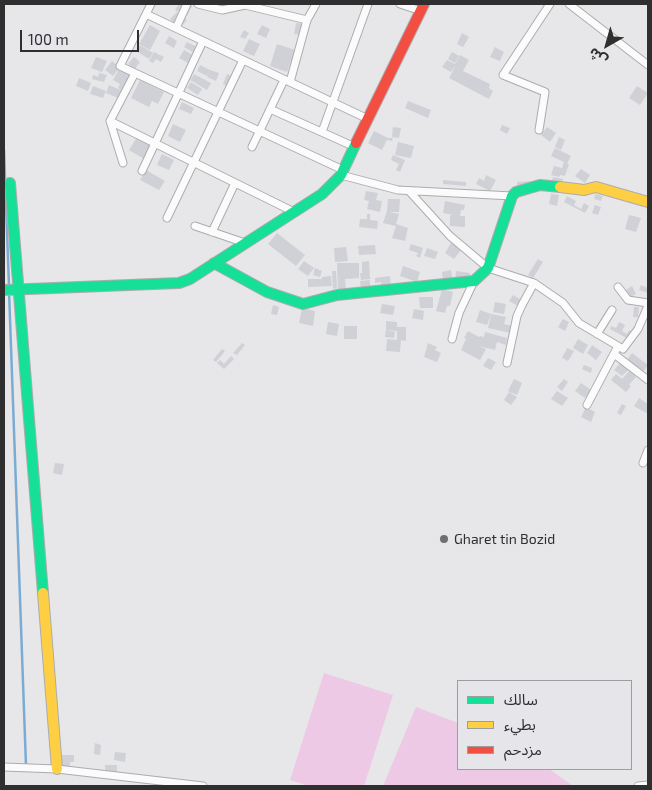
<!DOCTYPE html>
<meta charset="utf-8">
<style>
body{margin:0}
#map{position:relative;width:652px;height:790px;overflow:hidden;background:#e7e7e9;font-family:"Exo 2","Noto Sans Arabic",sans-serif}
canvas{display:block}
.frame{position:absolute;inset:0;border:5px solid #2f2f30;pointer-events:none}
.legend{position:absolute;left:457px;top:680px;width:175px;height:90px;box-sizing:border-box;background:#e6e6ea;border:1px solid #9d9da0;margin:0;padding:6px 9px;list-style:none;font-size:15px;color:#2f2f30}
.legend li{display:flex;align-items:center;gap:10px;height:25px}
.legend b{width:25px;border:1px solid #9d9da0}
.north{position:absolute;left:582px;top:20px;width:50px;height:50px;-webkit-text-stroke:4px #e6e6ea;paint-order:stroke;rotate:218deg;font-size:14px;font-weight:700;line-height:20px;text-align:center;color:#2f2f30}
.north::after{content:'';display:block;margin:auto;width:18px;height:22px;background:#2f2f30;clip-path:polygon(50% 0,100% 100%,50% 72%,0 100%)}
.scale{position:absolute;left:20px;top:30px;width:119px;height:22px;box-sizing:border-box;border:2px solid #2f2f30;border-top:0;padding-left:6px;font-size:15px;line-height:18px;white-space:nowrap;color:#2f2f30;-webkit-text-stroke:4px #e6e6ea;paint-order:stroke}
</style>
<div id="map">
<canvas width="652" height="790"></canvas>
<div class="frame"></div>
<ul class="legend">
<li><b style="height:6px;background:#16e098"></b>سالك</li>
<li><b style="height:6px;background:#ffcf43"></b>بطيء</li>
<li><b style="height:6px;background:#f24e42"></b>مزدحم</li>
</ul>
<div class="north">ش</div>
<div class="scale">100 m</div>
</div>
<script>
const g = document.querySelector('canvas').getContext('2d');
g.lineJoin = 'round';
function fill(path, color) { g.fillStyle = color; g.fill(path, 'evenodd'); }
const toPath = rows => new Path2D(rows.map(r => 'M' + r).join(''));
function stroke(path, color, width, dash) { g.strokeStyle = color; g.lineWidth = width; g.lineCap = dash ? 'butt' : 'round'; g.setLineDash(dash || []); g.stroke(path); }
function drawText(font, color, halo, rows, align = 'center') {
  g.font = font + ' "Exo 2",sans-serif'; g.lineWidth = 4; g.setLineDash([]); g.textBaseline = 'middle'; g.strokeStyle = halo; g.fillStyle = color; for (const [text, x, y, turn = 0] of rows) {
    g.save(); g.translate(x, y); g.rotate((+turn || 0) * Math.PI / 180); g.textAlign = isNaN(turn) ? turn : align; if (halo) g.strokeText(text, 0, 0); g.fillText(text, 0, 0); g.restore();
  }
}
const green = toPath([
 [324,673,393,695,364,786,309,786,290,780],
 [416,707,458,723,458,769,549,769,573,786,383,786]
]);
const stream = toPath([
 [4,150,9,286],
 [9,291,26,766]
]);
const building = toPath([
 [179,4,187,4,192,6,187,16,175,10],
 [177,12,187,20,180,28,170,19],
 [296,23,303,24,301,35,294,34],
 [150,25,160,31,150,50,139,44],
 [262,25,270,29,266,38,257,34],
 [244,30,249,33,245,39,240,37],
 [462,33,469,37,463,47,457,44],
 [169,36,177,41,174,48,165,43],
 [249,39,260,44,254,56,243,51],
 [187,42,199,48,196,54,184,47],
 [277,44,295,50,287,72,270,66],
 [140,45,153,53,149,59,136,51],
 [495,47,504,52,500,61,490,57],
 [184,50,193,55,188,63,179,58],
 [154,52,164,57,161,62,156,59,153,63,149,61],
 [452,52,459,56,455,63,448,59],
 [460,55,469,60,463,71,490,84,489,88,493,91,489,99,449,78,456,65,451,72,442,67,447,60,455,64],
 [96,57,107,61,102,72,91,68],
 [134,57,140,62,135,69,128,64],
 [112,61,120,67,113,76,105,70],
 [200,65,210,70,207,76,197,71],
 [119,69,133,76,125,92,118,88,120,84,113,80],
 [210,70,219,73,216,81,207,77],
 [99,73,107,75,104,82,92,79,93,75,98,77],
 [194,74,211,83,207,90,190,80],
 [227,74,234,77,229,87,223,84],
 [79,78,91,83,88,91,76,86],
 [140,80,158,89,155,95,158,89,164,92,158,104,152,101,149,107,131,98,137,86,152,93,137,86],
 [191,82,202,89,198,95,187,88],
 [109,85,127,93,123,100,106,93],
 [93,86,106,91,103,98,90,94],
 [637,86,648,93,640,105,629,98],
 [408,101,431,110,428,118,405,108],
 [182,102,194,108,191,114,179,109],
 [173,124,186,130,180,142,168,136],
 [502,125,510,128,507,134,500,130],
 [393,127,401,128,399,138,392,137],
 [547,127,556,133,550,142,541,135],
 [374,131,388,138,393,138,392,141,387,140,382,150,368,143],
 [137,137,154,147,146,160,129,150],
 [559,137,565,140,561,150,555,147],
 [398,142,414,146,411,158,395,155],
 [555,148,571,156,567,164,569,164,565,176,560,175,559,177,551,175,554,166,562,168,564,162,551,156],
 [162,154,174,160,169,170,157,165],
 [393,155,405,160,400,172,396,170,399,164,391,160],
 [581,169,590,175,585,183,575,176],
 [146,170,165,181,159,190,140,180],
 [486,175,496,180,490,191,476,184,479,178,484,181],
 [553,177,563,179,560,190,550,187],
 [443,180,466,182,466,186,443,184],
 [532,181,533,189,518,191,517,182],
 [366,191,378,193,376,200,382,201,380,212,367,209,369,201,364,200],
 [551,194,559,195,557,206,549,204],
 [595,194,603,196,601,201,594,199],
 [567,196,576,201,574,205,581,209,584,203,589,206,585,213,564,202],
 [388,199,400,199,399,212,389,212,399,214,396,224,408,228,405,241,392,238,396,226,383,223,387,211],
 [445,201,465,205,464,210,461,210,460,216,465,216,465,227,450,226,450,215,454,215,443,213],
 [595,205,601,207,598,215,592,213],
 [367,214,370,214,370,220,378,221,377,229,359,227,360,219,367,219],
 [629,215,641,218,636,232,625,229],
 [277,233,305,255,296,266,268,244],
 [451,243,461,250,454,259,445,253],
 [411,244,423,248,420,258,416,256,418,253,409,250],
 [375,245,376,254,359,255,358,246],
 [346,247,348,261,335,262,334,248],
 [427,248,438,252,435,259,424,256],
 [538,259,543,262,533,278,528,275],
 [304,261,314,268,308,276,298,269],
 [369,261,370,279,361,280,360,273,362,273,362,262],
 [337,263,359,263,359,278,345,279,346,292,338,292],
 [403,266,420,272,417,282,400,276],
 [315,268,322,271,320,277,313,275],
 [451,270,453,281,443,282,442,272],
 [332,271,336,271,337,288,333,289],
 [456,271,470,273,469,282,455,280],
 [331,276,332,286,308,287,308,279,322,279,322,277],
 [390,276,391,287,381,288,381,282,375,283,375,278],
 [370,280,370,288,361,288,360,281],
 [641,285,648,288,648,293,639,290],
 [632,286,636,294,630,297,626,290],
 [442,289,453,292,450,306,447,306,445,313,436,311],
 [513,295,522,300,522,308,509,301],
 [419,297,433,297,433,308,420,308],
 [495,302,506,304,504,314,493,312],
 [382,304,395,306,393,315,380,313],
 [273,305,279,307,277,315,271,314],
 [634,307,639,307,638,317,633,317],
 [302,308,315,311,313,326,299,323],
 [414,309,424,311,423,320,412,318],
 [480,310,491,314,487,325,476,322],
 [491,314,506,317,504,324,513,326,511,333,488,328],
 [563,319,569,322,565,331,558,327],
 [386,321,397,322,397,327,406,327,406,341,401,340,400,352,386,351,387,339,397,340,397,331,386,330],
 [328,322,339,324,337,336,326,334],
 [619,322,625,325,622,331,627,334,629,330,635,334,632,341,610,329,611,326,616,328],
 [344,326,357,326,357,339,344,339],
 [386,330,395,332,394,338,385,337],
 [468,331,479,337,480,336,484,337,485,332,507,338,506,345,497,342,495,350,479,346,486,349,480,360,461,350,466,339,464,338],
 [578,339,588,345,583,354,573,348],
 [242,343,245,345,237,355,233,353],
 [428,343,437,347,435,350,441,353,437,362,424,357],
 [592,345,602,352,596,360,587,353],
 [567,348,574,351,568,361,562,358],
 [222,349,225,351,216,362,213,360],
 [632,353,648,365,643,372,627,360],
 [231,356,234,359,224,369,217,363,220,360,224,364],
 [488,358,496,362,491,370,483,366],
 [620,363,628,370,622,376,614,370],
 [584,365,592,368,591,373,582,369],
 [629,371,636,377,629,385,631,386,626,392,611,380,616,374,622,379],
 [514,379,522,383,517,395,508,391],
 [564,379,568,382,562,391,557,387],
 [581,383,594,392,591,396,588,394,585,398,575,391],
 [557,391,568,398,562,406,551,399],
 [509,392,517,397,511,405,504,400],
 [639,398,648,404,648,414,634,406],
 [622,404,626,406,621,415,617,413],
 [586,407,595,412,591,422,581,417],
 [55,463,64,464,62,475,53,473],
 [95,743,101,745,100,755,94,754],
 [115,752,126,753,125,762,114,760],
 [61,755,74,755,74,762,70,762,70,767,61,767],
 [105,765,117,765,117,772,105,771]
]);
const street = toPath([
 [151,4,120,66,343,170],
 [198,4,222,10,245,5,307,20],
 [400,4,421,11],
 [569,4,648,65],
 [146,14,368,119],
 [176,28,187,4],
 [290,82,307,20,316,4],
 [270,109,355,147],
 [110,121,294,212],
 [539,130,545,92,503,75,550,4],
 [322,132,368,4],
 [252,147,284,80],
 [123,163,110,121,135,73],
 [142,171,203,41],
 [341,175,398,190,512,196],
 [409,191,450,236,488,268,534,283,563,303,579,323,623,349,638,329,648,306],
 [167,218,243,60],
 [195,226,245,243],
 [212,232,235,183],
 [618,287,628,300,648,303],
 [597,334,612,310],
 [452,339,459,313,474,281],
 [614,354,648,380],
 [507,363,517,316,522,305,534,283],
 [587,405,618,346],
 [643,463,648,450],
 [4,767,57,769,203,786],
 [638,786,648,785]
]);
const fast = toPath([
 [10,183,43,593],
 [214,263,267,292,303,304,337,295,474,281,488,268,512,196,516,192,540,185,560,187],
 [4,290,179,283,190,279,322,194,341,175,356,143]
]);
const slow = toPath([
 [560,187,584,190,596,187,648,202],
 [43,593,57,769]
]);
const jam = toPath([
 [356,143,424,4]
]);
const markers = [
 [444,539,5,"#6f6f71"]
];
const poiNames = [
 ["Gharet tin Bozid",454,539]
];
fill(green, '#edc9e5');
stroke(stream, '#7babd3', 2.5);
fill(building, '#cfd1d7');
stroke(street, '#acacae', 9);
stroke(fast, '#acacae', 12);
stroke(slow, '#acacae', 12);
stroke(jam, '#acacae', 12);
stroke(street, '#fbfbfc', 7);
stroke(fast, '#16e098', 10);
stroke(slow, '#ffcf43', 10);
stroke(jam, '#f24e42', 10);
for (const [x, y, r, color] of markers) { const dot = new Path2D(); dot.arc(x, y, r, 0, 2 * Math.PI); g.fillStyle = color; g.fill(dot); stroke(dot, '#e6e6ea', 2); }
drawText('14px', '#2f2f30', '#e6e6ea', poiNames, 'left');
</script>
